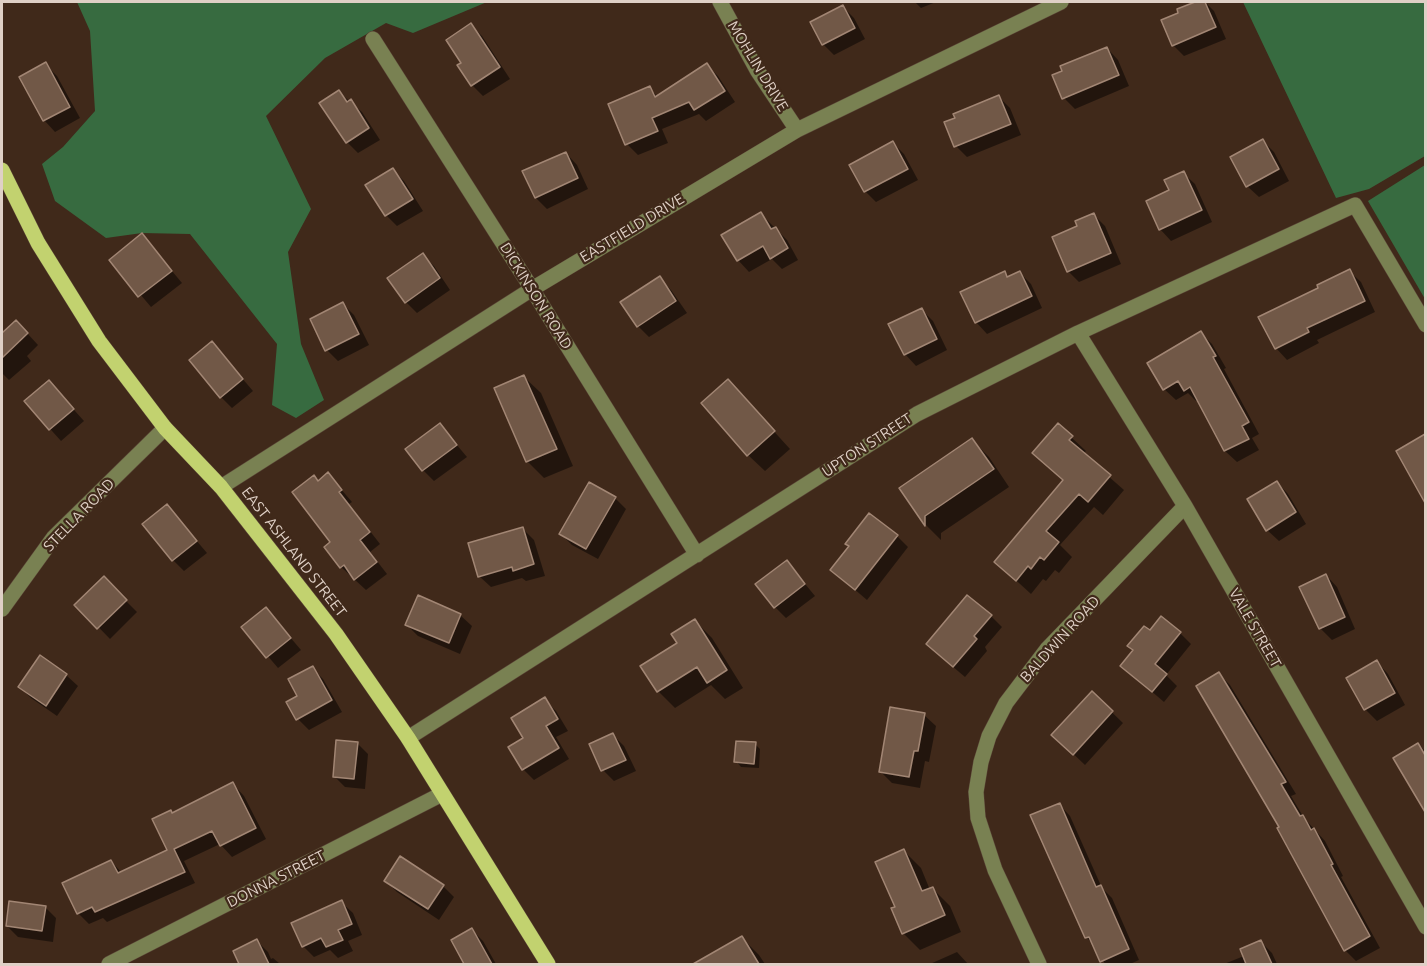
<!DOCTYPE html>
<style>
body{margin:0}
#map{position:relative;width:1427px;height:966px;overflow:hidden;background:#40291a;font-family:Ubuntu,sans-serif}
canvas{display:block}
.frame{position:absolute;inset:0;border:3px solid #dfd0c6;pointer-events:none}
</style>
<div id="map">
<canvas width="1427" height="966"></canvas>
<div class="frame"></div>
</div>
<script>
const g = document.querySelector('canvas').getContext('2d');
g.lineJoin = 'round';
function fill(path, color) { g.fillStyle = color; g.fill(path, 'evenodd'); }
const toPath = rows => new Path2D(rows.map(r => 'M' + r).join(''));
function stroke(path, color, width, dash) { g.strokeStyle = color; g.lineWidth = width; g.lineCap = dash ? 'butt' : 'round'; g.setLineDash(dash || []); g.stroke(path); }
function drawText(font, color, halo, rows, align = 'center') {
  g.font = font + ' Ubuntu,sans-serif'; g.lineWidth = 4.5; g.setLineDash([]); g.textBaseline = 'middle'; g.strokeStyle = halo; g.fillStyle = color; for (const [text, x, y, turn = 0] of rows) {
    g.save(); g.translate(x, y); g.rotate((+turn || 0) * Math.PI / 180); g.textAlign = isNaN(turn) ? turn : align; if (halo) g.strokeText(text, 0, 0); g.fillText(text, 0, 0); g.restore();
  }
}
const forest = toPath([
 [77,2,487,2,413,33,386,23,325,58,266,116,311,209,288,252,301,344,324,400,296,418,272,405,277,344,190,234,142,233,106,238,55,201,42,164,63,147,95,111,90,31],
 [1243,2,1425,2,1425,156,1369,189,1336,198],
 [1425,165,1425,299,1368,201]
]);
const shadow = toPath([
 [915,2,936,2,921,8],
 [1199,2,1205,2,1214,11,1226,39,1184,56,1173,45,1180,13,1179,10],
 [843,7,854,18,865,39,834,55,823,44],
 [471,25,482,36,510,79,483,96,472,85,463,63],
 [1107,48,1118,60,1129,86,1075,109,1064,98],
 [45,64,57,76,80,118,55,132,44,120,21,78],
 [707,65,718,76,735,102,706,121,699,114,662,129,668,143,638,155,627,144,649,88,658,97],
 [339,92,362,112,380,140,358,153,347,142],
 [999,97,1010,108,1021,135,967,157,956,146],
 [1263,141,1274,152,1289,181,1259,197,1247,186],
 [893,143,904,154,918,180,876,202,865,191],
 [566,153,577,165,588,189,547,209,536,198],
 [393,170,404,181,423,211,397,226,386,215,368,186],
 [1183,173,1195,184,1212,222,1171,241,1160,229,1171,191],
 [761,214,787,240,798,260,782,269,772,259,749,272,738,260],
 [1094,215,1105,226,1121,264,1079,282,1068,271],
 [142,235,182,283,151,307,111,260],
 [422,255,434,266,450,290,417,313,406,302],
 [1349,271,1361,282,1375,312,1317,340,1319,343,1287,360,1276,348,1320,288],
 [1019,272,1031,284,1042,308,987,334,976,322,1004,273,1009,278],
 [660,278,671,290,687,313,649,337,638,326],
 [343,304,354,315,369,345,338,361,327,350],
 [921,309,933,321,947,350,916,366,905,354],
 [2,330,4,332,27,333,38,345,27,356,31,361,9,380,2,373],
 [1201,333,1212,344,1226,368,1224,369,1259,434,1252,438,1259,450,1237,462,1225,451,1198,400,1196,401,1188,393,1176,400,1164,389,1149,364],
 [212,343,253,391,232,408,221,397],
 [524,377,541,393,573,466,544,478,527,461],
 [728,381,790,449,765,471,748,455],
 [49,382,84,421,61,441,26,402],
 [440,425,467,457,434,481,423,470],
 [1058,425,1086,451,1083,454,1124,490,1103,515,1094,507,1060,545,1072,557,1059,573,1055,570,1046,581,1043,579,1031,594,996,562,1064,481,1034,453],
 [1425,436,1426,493,1416,484,1398,452],
 [972,440,989,457,1009,487,941,533,941,540,926,525,901,489],
 [328,474,352,502,349,504,380,544,370,552,387,574,366,590,341,567,333,542,318,482],
 [1277,482,1288,494,1306,524,1279,541,1267,530],
 [615,498,626,509,598,559,572,545,561,534],
 [167,506,207,553,184,571,173,560],
 [523,529,534,540,545,576,526,581,522,578,491,587,479,576],
 [897,536,908,547,867,600,832,570,850,546],
 [787,562,815,596,786,618,775,607],
 [1326,575,1337,587,1355,629,1332,640,1321,629,1301,587],
 [104,579,137,612,110,639,77,605],
 [266,609,301,650,278,668,243,627],
 [460,615,472,626,460,654,418,636,407,625],
 [991,616,1002,627,985,647,987,651,965,677,939,655],
 [695,621,712,638,743,688,725,699,711,685,675,708,658,691,642,667,679,644],
 [1150,632,1180,633,1191,644,1166,675,1177,686,1164,702,1122,666],
 [40,657,66,675,78,686,57,716,31,698,20,687],
 [1377,662,1388,674,1405,705,1377,721,1366,710,1348,678],
 [312,668,323,679,342,712,309,730,298,719,299,696],
 [1219,674,1230,685,1296,794,1291,796,1304,818,1325,841,1343,876,1341,877,1380,948,1356,961,1345,950,1281,828],
 [1092,693,1123,723,1085,765,1065,746],
 [544,699,556,711,568,731,556,737,569,759,534,780,523,769,525,738],
 [924,715,936,726,929,762,925,761,920,788,892,783,880,771],
 [613,735,624,746,636,771,614,781,603,770],
 [357,743,368,754,365,789,345,787,334,776],
 [755,744,760,749,759,768,741,767,736,761],
 [1418,744,1426,752,1426,805,1420,799],
 [233,784,244,796,266,839,232,857,220,844,184,861,195,883,107,922,103,918,89,924,78,913,111,861,122,873,169,851,173,814],
 [1059,804,1070,816,1102,888,1112,898,1139,960,1130,964,1105,964,1095,946,1087,938],
 [904,851,921,868,930,890,933,889,950,906,961,932,920,950,903,933,897,907],
 [386,881,443,886,454,897,439,920,397,892],
 [341,902,353,913,362,935,348,941,353,951,338,958,330,950,314,957,303,946],
 [45,907,56,918,53,942,18,937,7,926],
 [472,930,483,941,496,964,466,964,453,940],
 [742,938,759,955,765,964,704,964],
 [257,941,268,952,271,959,273,958,280,964,241,964,235,952],
 [1261,942,1272,953,1277,964,1224,964,1244,956],
 [957,952,968,964,930,964]
]);
const building = toPath([
 [1195,2,1205,2,1216,27,1172,46,1161,20,1178,13,1177,9,1195,2],
 [843,5,855,28,822,45,810,22,843,5],
 [471,23,500,67,471,86,457,65,461,63,446,40,471,23],
 [1107,47,1119,75,1062,99,1052,75,1062,71,1060,66,1107,47],
 [46,62,70,107,43,121,19,77,46,62],
 [707,63,725,91,694,110,689,102,652,118,658,131,625,145,608,104,650,86,655,97,707,63],
 [339,90,347,102,351,99,369,128,346,143,319,103,339,90],
 [999,95,1011,124,954,147,944,122,955,118,953,114,999,95],
 [1263,139,1279,169,1246,187,1230,157,1263,139],
 [893,141,908,169,864,192,849,165,893,141],
 [566,152,578,178,535,198,522,171,566,152],
 [393,168,413,199,385,216,365,185,393,168],
 [1184,171,1202,210,1159,230,1146,201,1169,190,1164,180,1184,171],
 [761,212,771,229,776,227,788,248,770,259,763,246,737,261,721,235,761,212],
 [1094,213,1111,253,1067,272,1052,237,1077,226,1075,221,1094,213],
 [142,233,172,271,138,297,109,260,142,233],
 [423,253,440,278,405,303,387,278,423,253],
 [1350,269,1365,301,1307,328,1309,332,1275,349,1258,317,1318,288,1317,285,1350,269],
 [1005,271,1007,277,1020,271,1032,296,975,323,960,292,1005,271],
 [660,276,676,301,637,327,620,302,660,276],
 [343,302,359,334,325,351,310,319,343,302],
 [922,308,937,339,904,355,888,324,922,308],
 [16,320,28,333,2,358,2,333,16,320],
 [1201,331,1216,356,1213,357,1249,422,1242,426,1249,439,1224,451,1190,387,1184,391,1178,381,1163,390,1147,363,1201,331],
 [212,341,243,379,220,398,189,360,212,341],
 [524,375,557,449,526,462,494,388,524,375],
 [728,379,775,431,747,456,701,403,728,379],
 [49,380,74,409,49,430,24,401,49,380],
 [440,423,457,445,422,471,405,449,440,423],
 [1058,423,1073,436,1069,440,1111,475,1088,502,1079,494,1046,531,1059,542,1044,560,1040,557,1031,569,1028,566,1016,581,994,562,1063,480,1032,453,1058,423],
 [1425,434,1425,503,1396,451,1425,434],
 [972,438,994,469,925,516,925,526,899,488,972,438],
 [328,472,342,490,339,492,370,532,360,540,377,562,354,580,344,565,340,568,324,547,330,542,292,492,314,475,318,481,328,472],
 [1277,481,1296,512,1266,531,1247,499,1277,481],
 [589,482,616,497,586,549,559,534,589,482],
 [167,504,197,541,172,561,142,524,167,504],
 [869,513,898,535,855,590,830,570,849,546,845,544,869,513],
 [523,527,534,564,513,571,512,567,478,577,468,543,523,527],
 [787,560,805,584,774,608,755,584,787,560],
 [1326,574,1345,617,1319,629,1299,587,1326,574],
 [104,576,127,600,97,629,74,605,104,576],
 [418,595,461,614,449,643,405,625,418,595],
 [967,595,992,615,974,636,977,639,953,667,926,644,967,595],
 [266,607,291,638,266,658,241,627,266,607],
 [1161,616,1181,632,1155,664,1167,674,1152,692,1120,666,1133,650,1127,646,1144,626,1150,630,1161,616],
 [695,619,727,670,707,683,697,667,657,692,640,666,677,643,671,634,695,619],
 [40,655,67,674,46,706,18,687,40,655],
 [1377,660,1395,693,1364,710,1346,678,1377,660],
 [313,666,332,700,296,720,286,702,297,696,288,679,313,666],
 [1219,672,1286,782,1281,784,1300,816,1303,815,1311,830,1314,828,1333,864,1331,865,1370,936,1344,951,1277,828,1279,827,1196,686,1219,672],
 [1092,691,1113,711,1073,755,1051,735,1092,691],
 [545,697,558,719,546,726,559,748,522,770,508,747,523,738,511,718,545,697],
 [890,707,925,713,918,751,914,751,909,777,879,772,890,707],
 [613,733,626,760,601,771,589,744,613,733],
 [336,740,358,742,354,779,333,777,336,740],
 [736,741,756,742,754,764,734,762,736,741],
 [1418,743,1425,755,1425,812,1393,758,1418,743],
 [233,782,256,828,220,846,212,831,174,849,185,872,95,912,92,907,77,914,62,883,111,860,118,873,167,850,152,819,171,810,172,813,233,782],
 [1060,803,1096,887,1101,885,1129,949,1100,962,1089,937,1085,938,1030,815,1060,803],
 [904,849,922,891,933,887,945,915,902,934,891,908,895,907,875,862,904,849],
 [400,856,444,885,428,909,384,881,400,856],
 [342,900,352,924,338,930,343,940,326,947,321,938,302,947,291,923,342,900],
 [9,901,46,906,42,931,6,926,9,901],
 [472,928,492,964,464,964,451,940,472,928],
 [742,936,759,964,693,964,742,936],
 [257,939,269,964,239,964,233,951,257,939],
 [1261,940,1272,964,1246,964,1240,949,1261,940]
]);
const minor = toPath([
 [720,2,757,70,797,130],
 [373,39,532,289,697,555],
 [1078,333,1185,506,1426,927],
 [221,487,532,289,797,130,1061,2],
 [2,609,54,537,165,428],
 [408,738,917,414,1078,333,1355,205,1426,325],
 [109,964,442,794],
 [1039,964,995,870,978,818,976,792,981,762,989,736,1006,703,1047,649,1185,506]
]);
const major = toPath([
 [2,170,38,243,99,341,165,428,221,487,336,634,408,738,548,964]
]);
const streetNames = [
 ["MOHLIN DRIVE",758,66,59],
 ["EASTFIELD DRIVE",632,228,-31],
 ["DICKINSON ROAD",536,296,58],
 ["UPTON STREET",867,445,-33],
 ["STELLA ROAD",79,515,-46],
 ["EAST ASHLAND STREET",294,552,52],
 ["VALE STREET",1255,628,60],
 ["BALDWIN ROAD",1060,639,-48],
 ["DONNA STREET",276,879,-27]
];
fill(forest, '#376b40');
fill(shadow, '#0007');
fill(building, '#715847');
stroke(building, '#a28674', 1.5);
stroke(minor, '#594436', 16);
stroke(major, '#594436', 16);
stroke(minor, '#798152', 15);
stroke(major, '#c2d26f', 15);
drawText('15px', '#dfd0c6', '#40291a', streetNames);
</script>
